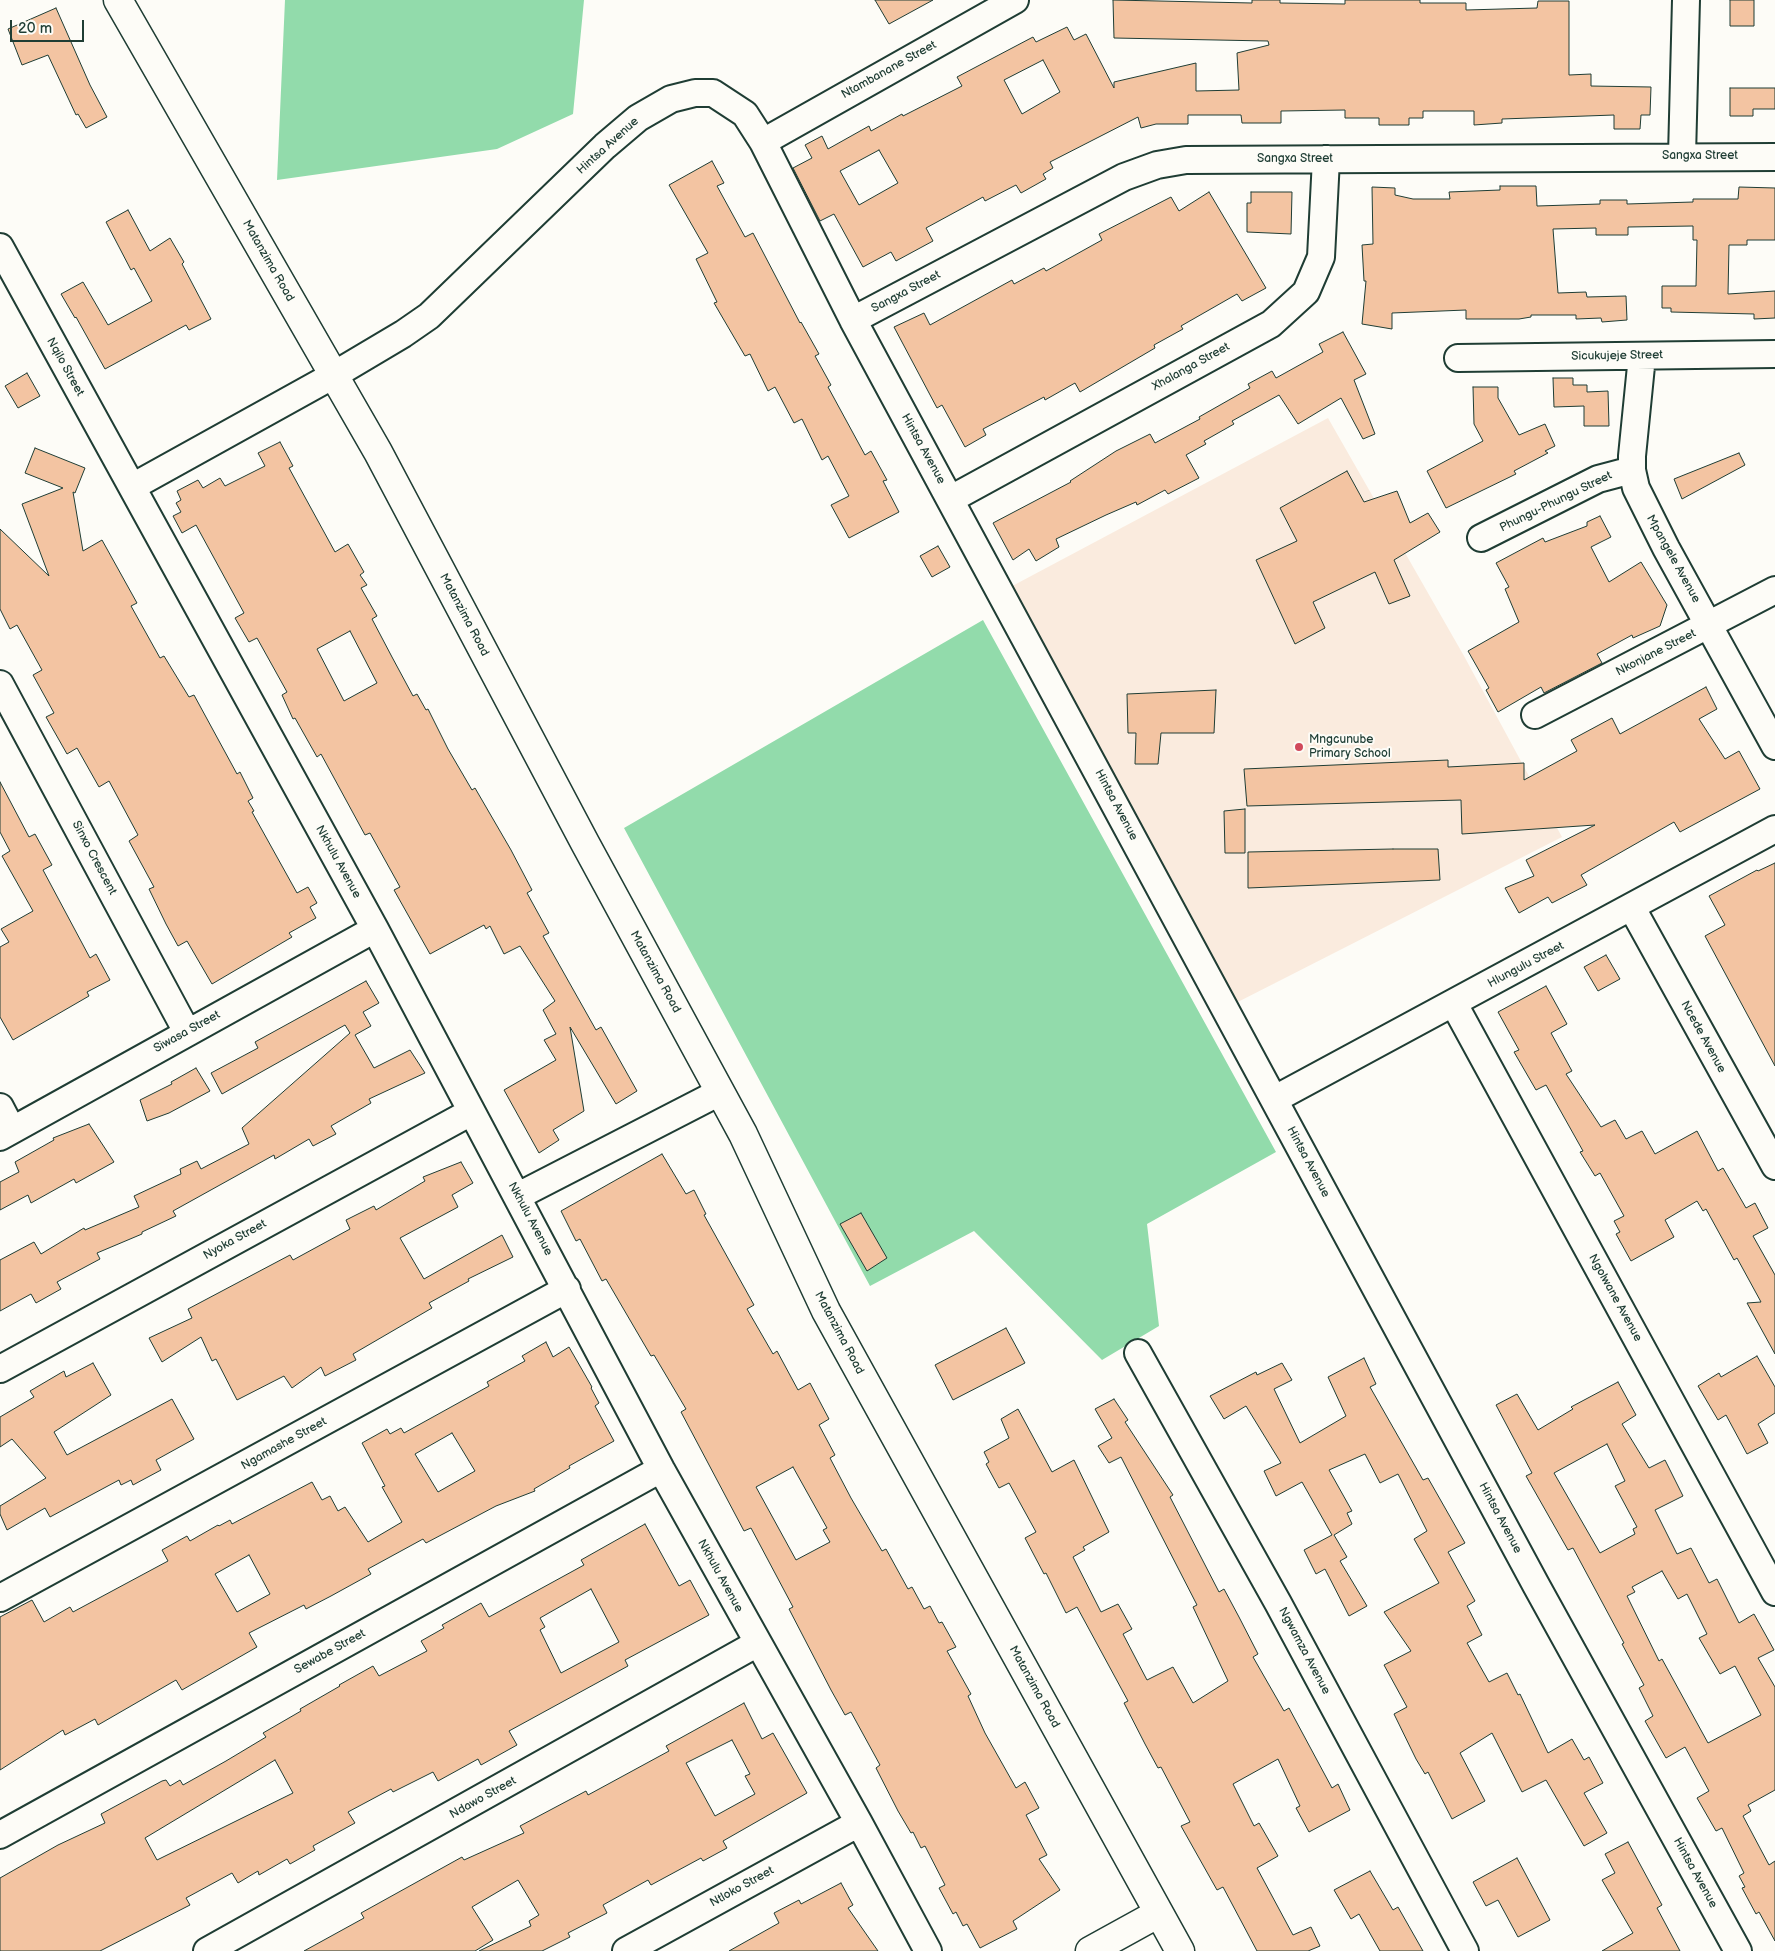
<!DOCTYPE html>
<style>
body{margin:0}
#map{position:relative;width:1775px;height:1951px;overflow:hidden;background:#fdfcf7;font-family:"Balsamiq Sans",sans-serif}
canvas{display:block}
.scale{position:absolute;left:10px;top:20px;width:74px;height:22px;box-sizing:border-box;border:2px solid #1f3d34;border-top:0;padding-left:6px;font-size:15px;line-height:18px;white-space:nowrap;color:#1f3d34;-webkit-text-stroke:4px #fdfcf7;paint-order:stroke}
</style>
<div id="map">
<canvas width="1775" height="1951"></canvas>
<div class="scale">20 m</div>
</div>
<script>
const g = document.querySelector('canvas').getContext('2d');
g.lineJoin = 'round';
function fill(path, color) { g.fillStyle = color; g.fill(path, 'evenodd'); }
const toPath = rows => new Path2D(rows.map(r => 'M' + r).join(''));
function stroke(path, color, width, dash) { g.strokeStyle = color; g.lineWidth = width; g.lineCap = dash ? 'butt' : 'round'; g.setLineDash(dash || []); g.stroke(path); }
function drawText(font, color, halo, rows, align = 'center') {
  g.font = font + ' "Balsamiq Sans",sans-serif'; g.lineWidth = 4; g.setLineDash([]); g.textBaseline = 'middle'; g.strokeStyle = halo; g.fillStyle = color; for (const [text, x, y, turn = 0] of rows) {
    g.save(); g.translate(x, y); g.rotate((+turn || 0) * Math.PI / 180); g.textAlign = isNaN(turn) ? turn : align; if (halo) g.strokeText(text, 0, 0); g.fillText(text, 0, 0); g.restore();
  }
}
const built = toPath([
 [1328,418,1464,656,1562,837,1226,1008,1001,592]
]);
const green = toPath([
 [285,0,584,0,573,114,497,149,277,180],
 [983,620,1276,1152,1147,1224,1159,1326,1102,1360,974,1231,870,1286,624,828]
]);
const building = toPath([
 [875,0,933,0,889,24,875,0],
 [1113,0,1252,3,1252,0,1280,0,1280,3,1345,4,1345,0,1420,0,1420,3,1466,3,1466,10,1537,8,1538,1,1569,1,1569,75,1591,74,1591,86,1651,87,1650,115,1641,115,1640,129,1614,129,1614,115,1502,119,1502,123,1474,125,1474,111,1423,111,1423,118,1409,118,1409,125,1379,125,1379,118,1345,118,1345,110,1281,111,1281,123,1242,123,1241,115,1188,115,1188,124,1156,124,1141,128,1138,117,1050,162,1053,168,1043,174,1046,179,1021,193,1016,185,985,201,983,197,926,228,933,241,896,261,891,252,863,267,834,214,820,221,793,168,812,158,805,145,822,136,828,149,869,126,871,131,902,114,903,116,962,86,957,77,1033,37,1036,42,1067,27,1074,40,1086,34,1114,88,1114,82,1196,63,1196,91,1239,90,1237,53,1269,45,1268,41,1114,38,1113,0],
 [1043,60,1060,92,1022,114,1004,80,1043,60],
 [879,150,898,183,859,205,840,171,879,150],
 [1730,0,1754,0,1754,26,1730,26,1730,0],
 [56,8,90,85,107,117,86,128,78,114,76,115,48,55,22,65,8,29,56,8],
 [1730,88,1775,88,1775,109,1753,109,1753,116,1730,116,1730,88],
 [712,161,724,183,717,186,745,237,753,233,800,323,801,322,819,354,815,356,831,385,828,387,865,455,871,451,887,480,883,481,899,512,849,538,831,505,849,496,828,456,822,460,802,419,794,423,775,387,768,391,750,354,745,356,714,303,717,302,696,259,708,253,669,185,712,161],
 [1500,186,1536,186,1537,206,1600,204,1600,200,1627,200,1627,204,1693,202,1693,199,1738,199,1739,187,1775,188,1775,240,1747,240,1747,245,1729,245,1728,294,1775,291,1775,318,1754,319,1754,314,1671,312,1671,308,1662,308,1662,286,1696,286,1697,240,1693,240,1693,226,1628,227,1628,235,1596,235,1596,228,1553,229,1558,293,1586,292,1587,297,1626,296,1627,320,1602,322,1601,318,1576,319,1576,315,1531,315,1531,317,1519,319,1466,319,1466,310,1392,313,1392,329,1362,324,1366,281,1364,281,1362,245,1373,244,1372,187,1395,188,1395,195,1413,199,1450,199,1449,192,1500,190,1500,186],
 [1209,192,1266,288,1242,301,1237,294,1181,326,1183,329,1154,345,1155,348,1080,392,1075,383,1045,400,1044,397,983,429,986,435,965,447,942,405,937,408,894,327,924,313,930,325,1012,280,1014,284,1044,268,1046,271,1102,240,1099,234,1171,197,1179,211,1209,192],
 [1251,192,1292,192,1291,234,1247,232,1247,203,1251,203,1251,192],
 [128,210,150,251,170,238,184,262,182,264,211,319,189,330,186,325,105,369,76,317,75,318,61,294,83,282,108,325,152,301,134,268,131,270,106,222,128,210],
 [1343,332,1366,374,1354,380,1375,434,1363,439,1341,398,1298,424,1279,395,1232,421,1234,424,1204,441,1206,444,1186,455,1199,478,1168,494,1165,490,1137,505,1136,502,1106,515,1056,539,1059,547,1036,561,1029,549,1013,560,993,523,1071,482,1070,481,1116,451,1150,434,1155,443,1200,419,1199,417,1250,388,1248,384,1272,371,1276,378,1323,352,1319,344,1343,332],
 [27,373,40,396,18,408,5,386,27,373],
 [1553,378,1573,378,1573,385,1587,385,1587,392,1608,391,1609,426,1584,426,1584,406,1554,407,1553,378],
 [1473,387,1498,387,1498,398,1519,435,1545,424,1555,446,1545,451,1548,453,1514,471,1516,474,1446,508,1427,471,1483,441,1474,424,1473,387],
 [280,442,293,466,289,468,335,552,348,544,364,572,360,575,367,585,361,588,377,616,372,619,392,657,413,696,417,694,426,710,428,709,448,749,472,790,475,788,511,850,532,890,527,893,549,933,543,936,596,1030,601,1027,637,1091,616,1104,570,1027,584,1111,553,1130,559,1140,539,1153,504,1090,556,1060,544,1040,556,1034,543,1010,555,1001,520,946,504,954,490,926,486,929,484,925,430,954,394,890,400,887,370,833,365,835,321,754,317,757,295,718,293,719,282,695,287,692,257,638,249,642,235,618,244,613,196,525,182,533,173,516,181,512,176,503,181,500,177,491,198,480,203,488,220,478,225,486,265,466,258,453,280,442],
 [350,631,377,683,344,701,317,649,350,631],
 [35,448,85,468,75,493,73,492,83,551,102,540,137,603,131,606,160,658,164,656,189,697,194,695,237,774,240,772,253,798,248,801,254,811,252,812,297,893,308,887,317,903,310,907,316,918,289,933,292,937,212,984,187,941,178,946,166,924,149,889,154,887,129,841,138,835,109,781,99,787,77,748,67,754,46,717,54,713,33,675,42,670,17,625,10,629,0,609,0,529,49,576,22,504,63,488,25,473,35,448],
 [1739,453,1745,465,1682,499,1674,479,1739,453],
 [1347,471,1364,502,1397,491,1410,523,1428,513,1440,532,1394,560,1410,596,1389,604,1375,572,1313,602,1325,628,1295,644,1256,560,1297,541,1280,508,1347,471],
 [1600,516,1611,537,1591,547,1609,582,1641,562,1667,605,1660,626,1633,638,1632,635,1597,654,1602,663,1544,693,1541,687,1498,712,1486,690,1489,688,1468,651,1519,622,1505,589,1509,587,1496,563,1543,538,1545,542,1587,526,1587,522,1600,516],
 [938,546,950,567,932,577,920,556,938,546],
 [1706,687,1717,709,1699,719,1725,759,1739,751,1760,789,1680,832,1674,822,1581,875,1587,885,1552,903,1548,897,1519,913,1505,888,1534,876,1526,860,1595,825,1462,834,1461,800,1247,806,1244,769,1448,760,1448,767,1524,763,1524,780,1577,751,1571,740,1612,718,1620,734,1706,687],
 [1216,690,1214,733,1161,733,1158,764,1135,764,1136,733,1128,733,1127,694,1216,690],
 [0,782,29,837,35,834,52,865,43,870,90,958,96,954,110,980,87,992,89,996,13,1040,0,1017,0,947,9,942,1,929,33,911,2,856,10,851,0,832,0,782],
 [1245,809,1245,853,1225,853,1224,811,1245,809],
 [1393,849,1438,849,1440,880,1248,888,1248,852,1393,849],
 [1775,863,1775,1066,1705,936,1725,925,1709,896,1757,870,1758,871,1775,863],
 [1606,955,1620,979,1598,991,1584,967,1606,955],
 [366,981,379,1003,363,1012,371,1026,355,1035,374,1068,410,1050,425,1073,369,1099,371,1103,331,1126,336,1134,313,1146,309,1139,275,1159,274,1155,173,1211,176,1216,142,1232,142,1234,97,1253,100,1259,57,1282,61,1289,36,1303,31,1294,0,1311,0,1260,34,1242,41,1254,84,1228,85,1230,139,1207,134,1196,181,1174,180,1169,197,1161,201,1169,249,1144,242,1128,350,1033,345,1025,222,1094,211,1073,258,1048,255,1042,366,981],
 [1546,986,1567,1024,1551,1033,1572,1071,1566,1074,1601,1127,1615,1120,1626,1139,1642,1131,1655,1154,1697,1131,1718,1171,1723,1168,1746,1208,1755,1203,1768,1228,1753,1236,1775,1275,1775,1354,1747,1303,1761,1302,1737,1258,1734,1260,1706,1209,1703,1211,1697,1201,1665,1220,1674,1237,1631,1261,1616,1234,1620,1232,1614,1221,1624,1216,1600,1173,1595,1176,1580,1152,1583,1151,1546,1085,1536,1090,1514,1052,1519,1050,1498,1012,1546,986],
 [196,1068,210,1091,169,1113,147,1121,140,1100,172,1084,171,1082,196,1068],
 [89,1124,114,1162,76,1183,74,1179,31,1203,28,1195,0,1210,0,1182,19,1172,15,1162,54,1140,53,1138,89,1124],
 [662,1154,686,1194,694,1190,706,1214,704,1215,754,1305,747,1309,773,1354,777,1351,798,1390,810,1383,829,1419,819,1425,835,1455,830,1458,851,1498,882,1551,886,1549,908,1589,912,1587,924,1609,930,1606,939,1623,942,1622,956,1647,947,1651,971,1694,968,1696,985,1733,1016,1788,1025,1782,1039,1808,1026,1815,1047,1855,1039,1859,1060,1890,1013,1921,1017,1929,980,1948,967,1924,963,1926,956,1912,953,1914,939,1888,945,1885,925,1846,921,1848,913,1832,911,1833,898,1811,876,1768,880,1765,851,1712,845,1715,831,1690,789,1609,793,1607,751,1528,744,1531,681,1412,686,1409,654,1355,651,1356,606,1279,602,1281,580,1239,576,1241,561,1211,662,1154],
 [793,1467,827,1528,823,1530,830,1542,796,1560,756,1487,793,1467],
 [461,1162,473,1183,452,1195,458,1207,400,1238,424,1279,502,1235,513,1257,468,1279,469,1281,429,1303,432,1308,353,1354,356,1360,325,1376,321,1367,292,1388,284,1376,237,1400,216,1359,212,1361,201,1337,162,1362,149,1338,192,1318,188,1309,290,1255,293,1260,350,1229,346,1220,374,1206,376,1210,425,1181,423,1177,461,1162],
 [861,1213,887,1258,867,1271,840,1224,861,1213],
 [1006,1328,1025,1363,953,1400,935,1365,1006,1328],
 [546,1342,553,1357,569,1347,592,1387,591,1388,599,1403,595,1406,614,1441,569,1466,570,1468,534,1489,535,1491,496,1506,426,1543,423,1539,368,1569,371,1574,331,1596,306,1609,304,1605,249,1633,257,1647,182,1690,176,1680,98,1725,95,1719,65,1735,63,1730,0,1770,0,1617,32,1600,44,1622,70,1607,73,1612,168,1561,162,1550,187,1536,190,1541,218,1525,219,1526,230,1520,232,1524,312,1482,322,1500,330,1496,338,1511,345,1507,368,1542,402,1522,382,1487,385,1486,362,1443,387,1429,390,1434,401,1428,404,1433,489,1386,487,1382,525,1361,522,1356,546,1342],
 [452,1433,475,1471,438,1492,415,1454,452,1433],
 [249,1555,270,1594,237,1612,215,1574,249,1555],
 [1757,1356,1775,1387,1775,1413,1758,1424,1768,1443,1747,1454,1726,1415,1718,1420,1698,1386,1719,1373,1721,1377,1757,1356],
 [1364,1358,1376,1384,1370,1387,1423,1480,1428,1478,1465,1543,1448,1552,1475,1601,1467,1606,1482,1635,1467,1643,1489,1682,1507,1673,1518,1695,1520,1694,1548,1753,1572,1739,1584,1760,1589,1757,1603,1783,1584,1793,1607,1833,1584,1846,1546,1780,1522,1792,1492,1733,1460,1753,1485,1801,1452,1819,1428,1772,1425,1774,1416,1759,1394,1714,1407,1707,1384,1665,1411,1651,1384,1612,1439,1583,1414,1539,1427,1531,1398,1474,1380,1483,1365,1454,1329,1470,1352,1511,1347,1513,1352,1524,1334,1535,1347,1557,1340,1561,1367,1606,1349,1616,1325,1569,1316,1574,1304,1550,1332,1535,1302,1482,1276,1496,1264,1471,1281,1463,1246,1406,1224,1419,1210,1396,1256,1372,1257,1375,1282,1363,1292,1380,1274,1389,1300,1443,1346,1416,1328,1377,1364,1358],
 [93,1363,111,1395,54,1432,67,1455,172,1399,194,1439,156,1460,161,1470,133,1485,131,1480,121,1485,119,1480,50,1517,45,1508,7,1530,0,1514,0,1506,46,1478,12,1439,0,1447,0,1417,34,1397,30,1391,64,1371,66,1377,93,1363],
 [1618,1382,1636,1415,1622,1424,1649,1468,1665,1460,1683,1496,1655,1510,1677,1554,1691,1548,1709,1583,1717,1579,1739,1623,1754,1614,1774,1650,1758,1658,1775,1687,1775,1790,1748,1805,1751,1811,1743,1816,1769,1865,1775,1861,1775,1941,1759,1912,1756,1914,1742,1888,1745,1887,1739,1876,1744,1873,1722,1828,1716,1831,1697,1798,1709,1791,1685,1747,1666,1758,1645,1721,1653,1716,1639,1688,1644,1685,1622,1644,1624,1643,1573,1548,1568,1550,1526,1476,1532,1473,1496,1405,1517,1394,1538,1430,1573,1409,1571,1407,1618,1382],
 [1607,1444,1625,1481,1615,1486,1637,1527,1633,1529,1635,1534,1600,1553,1554,1473,1607,1444],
 [1662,1571,1678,1599,1687,1594,1707,1634,1699,1638,1720,1674,1735,1666,1761,1715,1708,1743,1662,1659,1659,1661,1627,1596,1635,1592,1632,1587,1662,1571],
 [1114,1399,1128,1420,1125,1422,1173,1495,1170,1497,1219,1592,1224,1589,1239,1617,1258,1654,1253,1657,1284,1711,1289,1708,1332,1788,1338,1784,1350,1810,1309,1832,1296,1808,1300,1806,1278,1759,1233,1784,1254,1826,1259,1823,1278,1856,1257,1868,1293,1935,1311,1927,1320,1946,1308,1951,1257,1951,1223,1887,1217,1890,1181,1826,1190,1822,1161,1767,1158,1768,1145,1744,1124,1703,1128,1701,1077,1607,1066,1613,1046,1573,1044,1574,1025,1538,1036,1532,1009,1483,999,1488,986,1464,989,1462,984,1452,1009,1438,1001,1419,1018,1409,1052,1472,1074,1460,1109,1532,1083,1547,1085,1550,1073,1557,1101,1612,1118,1604,1132,1629,1123,1634,1147,1680,1173,1667,1193,1703,1228,1681,1193,1607,1197,1605,1121,1457,1109,1463,1098,1446,1112,1438,1095,1409,1114,1399],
 [645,1524,679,1586,690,1580,709,1615,625,1660,628,1666,509,1731,517,1745,481,1765,478,1759,438,1781,433,1772,393,1792,391,1789,348,1812,355,1823,313,1846,315,1850,290,1864,287,1859,259,1875,258,1871,238,1883,232,1873,186,1898,190,1905,100,1951,0,1951,0,1878,58,1845,105,1823,101,1814,162,1781,166,1780,170,1786,180,1780,183,1785,226,1761,266,1737,263,1733,301,1711,300,1709,340,1686,339,1685,373,1666,379,1676,427,1651,421,1641,444,1628,442,1625,481,1603,489,1617,584,1565,581,1560,645,1524],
 [591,1589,619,1642,561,1673,540,1630,545,1627,540,1618,591,1589],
 [275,1760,293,1793,157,1860,145,1838,275,1760],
 [744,1703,762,1739,773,1733,807,1793,723,1841,727,1848,703,1861,701,1858,651,1885,648,1880,603,1905,607,1913,568,1933,570,1937,542,1951,479,1951,531,1926,529,1921,539,1915,518,1880,472,1907,493,1940,475,1951,304,1951,364,1918,361,1913,462,1857,464,1860,524,1833,520,1826,586,1791,588,1795,669,1751,666,1746,744,1703],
 [732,1740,750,1774,745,1776,755,1794,715,1816,686,1763,732,1740],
 [1628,1842,1662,1905,1657,1908,1680,1951,1602,1951,1633,1933,1602,1880,1615,1873,1605,1854,1628,1842],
 [1517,1858,1550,1920,1518,1937,1498,1900,1486,1906,1473,1882,1517,1858],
 [1370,1871,1393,1910,1398,1907,1423,1951,1380,1951,1359,1914,1351,1919,1334,1890,1370,1871],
 [841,1883,853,1905,848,1908,878,1951,729,1951,779,1923,774,1913,799,1900,801,1904,841,1883]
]);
const street = toPath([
 [763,142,1015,0],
 [1682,156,1686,0],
 [0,247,375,929,661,1469,859,1823,928,1951],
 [853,320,1124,177,1157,165,1186,160,1775,157],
 [1642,356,1632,456,1632,470,1636,488,1666,548,1775,746],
 [1458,358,1775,354],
 [132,487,334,375,403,334,429,316,605,146,638,118,671,99,695,93,713,93,745,114,763,142,853,320,1536,1585,1738,1951],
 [951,499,1271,324,1306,292,1321,257,1326,159],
 [1481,538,1598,479,1632,470],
 [0,684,187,1032],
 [1535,715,1775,590],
 [1632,908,1775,1166],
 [1454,1004,1775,1592],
 [1275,1099,1775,829],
 [0,1107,12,1130],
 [0,1137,375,929],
 [518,1196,720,1092],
 [1138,1353,1278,1603,1465,1951],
 [0,1369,471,1112],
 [0,1598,567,1289],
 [0,1835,661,1469],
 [207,1951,758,1643],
 [626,1951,859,1823]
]);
const secondary = toPath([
 [118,0,378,452,585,843,743,1134,826,1311,1180,1951],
 [1090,1951,1159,1913]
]);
const markers = [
 [1299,747,5,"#d1495b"]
];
const streetNames = [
 ["Ntambanane Street",889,70,-29],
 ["Hintsa Avenue",608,146,-42],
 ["Sangxa Street",1700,156],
 ["Sangxa Street",1295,159],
 ["Matanzima Road",268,261,60],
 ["Sangxa Street",906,292,-28],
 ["Sicukujeje Street",1617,356,-1],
 ["Nqilo Street",65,367,61],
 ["Xhalanga Street",1191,367,-29],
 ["Hintsa Avenue",923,449,61],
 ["Phungu-Phungu Street",1556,502,-26],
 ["Mpangele Avenue",1673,559,61],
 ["Matanzima Road",464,615,62],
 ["Nkonjane Street",1656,653,-27],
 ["Hintsa Avenue",1116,805,62],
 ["Sinxo Crescent",94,858,62],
 ["Nkhulu Avenue",338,862,61],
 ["Hlungulu Street",1526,965,-28],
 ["Matanzima Road",655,972,61],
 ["Siwasa Street",187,1032,-29],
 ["Ncede Avenue",1703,1037,61],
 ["Hintsa Avenue",1308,1162,62],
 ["Nkhulu Avenue",530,1219,62],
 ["Nyoka Street",235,1240,-29],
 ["Ngolwane Avenue",1615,1298,61],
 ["Matanzima Road",839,1333,62],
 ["Ngamashe Street",284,1444,-29],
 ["Hintsa Avenue",1500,1518,62],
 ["Nkhulu Avenue",720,1576,61],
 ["Ngwamza Avenue",1304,1651,62],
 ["Sewabe Street",330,1652,-29],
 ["Matanzima Road",1034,1687,61],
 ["Ndawo Street",483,1798,-29],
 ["Hintsa Avenue",1695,1873,61],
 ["Ntloko Street",742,1887,-29]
];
const poiNames = [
 ["Mngcunube",1309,740],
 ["Primary School",1309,754]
];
fill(built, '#faebde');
fill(green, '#92dbab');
fill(building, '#f3c4a2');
stroke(building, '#1f3d34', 1);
stroke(street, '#1f3d34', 30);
stroke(secondary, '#1f3d34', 31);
stroke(street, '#fdfcf7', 26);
stroke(secondary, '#fdfcf7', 28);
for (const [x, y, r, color] of markers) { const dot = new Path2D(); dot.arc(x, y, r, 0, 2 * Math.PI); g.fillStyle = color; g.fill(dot); stroke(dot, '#fdfcf7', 2); }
drawText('12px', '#1f3d34', '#fdfcf7', streetNames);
drawText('12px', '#1f3d34', '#fdfcf7', poiNames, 'left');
</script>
